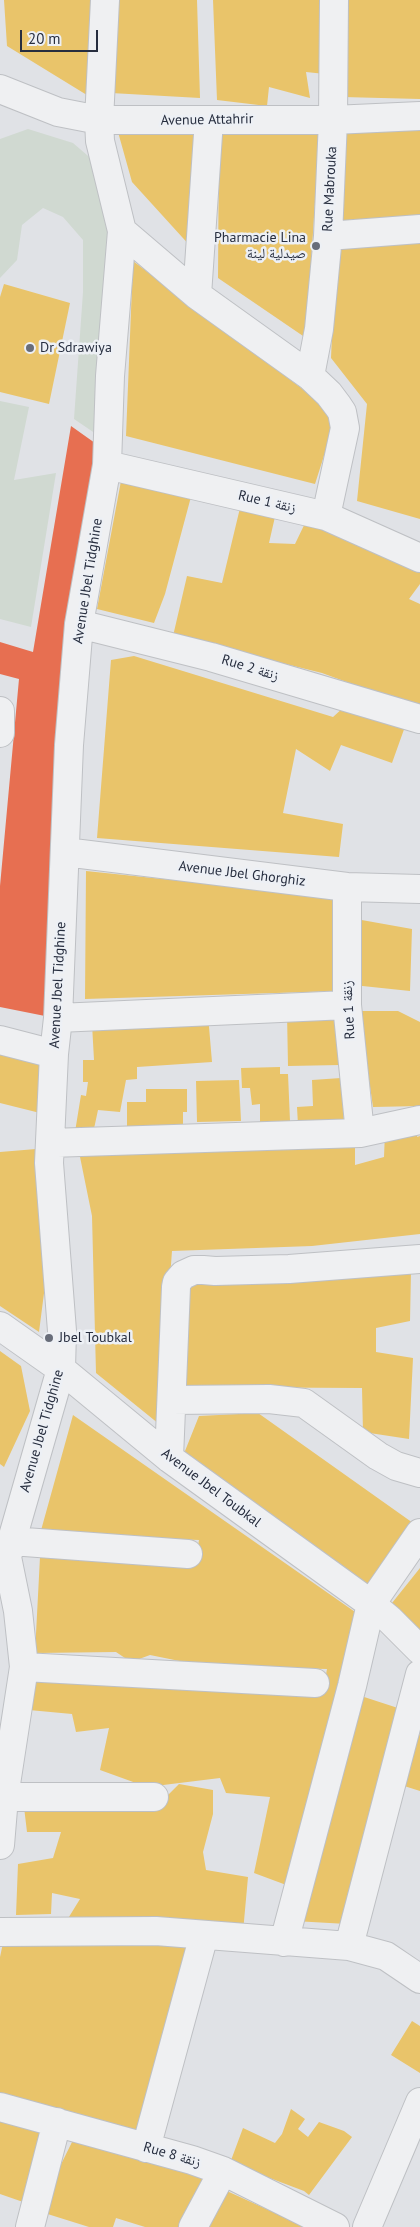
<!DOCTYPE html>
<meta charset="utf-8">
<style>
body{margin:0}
#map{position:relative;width:420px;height:2227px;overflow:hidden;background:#e0e2e6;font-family:"PT Sans",sans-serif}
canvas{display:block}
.scale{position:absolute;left:20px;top:30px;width:78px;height:22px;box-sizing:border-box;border:2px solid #272e3f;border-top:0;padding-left:6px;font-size:15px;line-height:18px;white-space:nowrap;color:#272e3f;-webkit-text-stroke:4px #edf0f5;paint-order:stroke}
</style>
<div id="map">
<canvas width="420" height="2227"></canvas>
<div class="scale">20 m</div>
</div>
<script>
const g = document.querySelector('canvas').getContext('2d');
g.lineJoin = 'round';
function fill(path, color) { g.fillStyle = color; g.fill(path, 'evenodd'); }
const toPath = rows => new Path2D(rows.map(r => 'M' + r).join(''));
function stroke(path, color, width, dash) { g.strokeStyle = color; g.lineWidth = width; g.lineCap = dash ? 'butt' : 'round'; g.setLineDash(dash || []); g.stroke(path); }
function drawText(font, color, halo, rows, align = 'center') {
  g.font = font + ' "PT Sans","Noto Naskh Arabic",sans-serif'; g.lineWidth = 5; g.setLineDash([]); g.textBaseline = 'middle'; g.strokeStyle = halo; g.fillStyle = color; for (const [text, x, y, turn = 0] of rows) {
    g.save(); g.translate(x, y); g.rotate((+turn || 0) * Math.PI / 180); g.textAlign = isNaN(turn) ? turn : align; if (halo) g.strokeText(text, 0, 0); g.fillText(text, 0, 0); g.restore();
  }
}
const green = toPath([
 [28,129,73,143,94,161,111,194,102,438,74,419,83,292,83,240,63,217,43,208,22,225,17,260,0,278,0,139],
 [0,401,29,407,14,480,56,473,31,627,0,619]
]);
const homes = toPath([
 [4,0,95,0,95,100,7,46],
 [119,0,197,0,200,98,111,93],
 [213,0,325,0,325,74,306,72,310,98,269,87,267,106,217,100],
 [343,0,420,0,420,99,343,97],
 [196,125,192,248,132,182,118,132],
 [219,127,320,127,306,338,218,278],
 [420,128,420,215,334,221,337,134],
 [420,237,420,519,357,501,367,404,331,358,336,244],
 [133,261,337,415,315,484,126,436],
 [4,284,70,303,49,404,0,392,0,297],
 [121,481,192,493,165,594,154,623,97,609],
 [240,508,277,508,269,543,295,544,308,517,420,568,420,584,409,599,420,604,420,709,322,673,173,636,187,576,222,583],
 [134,656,333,717,344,707,407,721,392,763,341,745,330,771,296,749,283,813,343,824,339,857,97,838,111,660],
 [86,871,336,897,339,991,85,999],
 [356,919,412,929,410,991,353,985],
 [359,1011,398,1011,420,1022,420,1106,373,1107],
 [336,1012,340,1065,288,1066,287,1013],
 [208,1015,212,1062,137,1067,137,1079,126,1080,120,1112,98,1110,92,1138,74,1138,81,1095,86,1096,88,1082,83,1082,83,1060,94,1060,92,1024],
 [0,1051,40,1061,40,1113,0,1103],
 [280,1067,280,1074,288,1074,290,1121,260,1123,260,1104,252,1105,250,1088,242,1088,241,1068],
 [341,1078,344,1122,298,1125,297,1107,313,1106,312,1080],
 [239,1080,241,1121,197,1122,196,1081],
 [146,1089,187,1089,187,1112,183,1112,183,1127,127,1135,127,1102,146,1102],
 [419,1126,417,1137,420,1136,420,1234,312,1246,172,1251,159,1424,96,1373,92,1216,78,1147,355,1137,355,1165,384,1157,385,1132],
 [36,1149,48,1262,39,1332,0,1306,0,1152],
 [411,1271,410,1321,376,1328,376,1352,413,1358,409,1439,363,1432,362,1388,183,1387,189,1282],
 [0,1351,21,1366,30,1411,4,1467,0,1464],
 [258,1413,413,1523,367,1590,183,1456,199,1416],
 [73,1415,358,1614,289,1886,254,1873,270,1797,226,1793,220,1778,147,1787,100,1770,109,1728,76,1732,72,1714,29,1710,31,1673,323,1691,327,1669,204,1666,150,1655,131,1662,116,1652,35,1653,40,1557,195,1563,199,1540,40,1534],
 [420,1568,420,1641,384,1613],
 [358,1695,404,1710,347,1924,294,1921],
 [420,1733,420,1791,401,1785],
 [179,1784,213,1790,213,1814,203,1852,206,1870,248,1877,243,1932,64,1925,80,1899,52,1893,51,1914,16,1915,18,1864,53,1858,61,1832,27,1832,24,1807,165,1798],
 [192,1941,138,2139,0,2098,0,1957,3,1943],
 [412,2021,420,2026,420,2073,391,2055],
 [291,2109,305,2119,298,2129,308,2137,319,2122,344,2131,352,2137,309,2195,304,2191,230,2163,243,2128,275,2143,282,2134],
 [0,2121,49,2134,26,2203,0,2194],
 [73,2140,206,2174,179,2227,145,2227,116,2218,113,2227,89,2227,38,2211],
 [218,2187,306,2227,198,2227]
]);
const shops = toPath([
 [71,426,102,448,50,1017,0,1007,0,886,19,679,0,674,0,642,33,652]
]);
const street = toPath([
 [0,89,58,112,99,120,333,120,420,116],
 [122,231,197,295,310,376,329,394,338,406,342,412,345,428,326,516],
 [328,236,420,229],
 [197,295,209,120],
 [310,376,319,329,328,236,333,120,334,0],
 [107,465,326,516,420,558],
 [79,624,211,657,420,719],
 [0,711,0,733],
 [65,852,347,887,420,889],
 [347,887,347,1005,360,1133],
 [58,1018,347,1005],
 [0,1040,54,1054],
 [50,1143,360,1133,420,1120],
 [0,1326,61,1369,169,1458,371,1604,389,1619,420,1650],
 [172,1400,269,1399,304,1403,378,1456,396,1466,420,1473],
 [169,1458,176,1287,177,1282,183,1275,194,1270,203,1270,215,1271,289,1269,420,1259],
 [11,1541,188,1554],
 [24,1667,315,1683],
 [4,1797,154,1797],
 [0,1845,4,1797,24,1667,18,1611,7,1557,61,1369,62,1331,49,1163,54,1054,58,1018,69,745,79,624,107,465,110,376,122,231,100,141,99,120,105,0],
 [0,1932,156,1931,349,1946,386,1956,420,1979],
 [284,1942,352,1686,371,1604,420,1533],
 [349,1946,420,1674],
 [0,2107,192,2160,223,2171,335,2227],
 [146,2148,204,1935],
 [30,2227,57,2122],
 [193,2227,223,2171],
 [367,2227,420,2102]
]);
const markers = [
 [316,246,5,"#686d79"],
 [30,348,5,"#686d79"],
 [49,1338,5,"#686d79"]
];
const streetNames = [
 ["Avenue Attahrir",207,120,-1],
 ["Rue Mabrouka",330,189,-87],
 ["Rue 1 زنقة",267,502,13],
 ["Avenue Jbel Tidghine",88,581,-81],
 ["Rue 2 زنقة",250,668,17],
 ["Avenue Jbel Ghorghiz",242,874,7],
 ["Avenue Jbel Tidghine",58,985,-87],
 ["Rue 1 زنقة",349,1010,-93],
 ["Avenue Jbel Tidghine",42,1431,-74],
 ["Avenue Jbel Toubkal",211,1488,37],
 ["Rue 8 زنقة",172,2155,16]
];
const poiNames = [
 ["Pharmacie Lina",306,238,"right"],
 ["صيدلية لينة",306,254,"right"],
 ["Dr Sdrawiya",40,348],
 ["Jbel Toubkal",59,1338]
];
fill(green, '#d0d9d1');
fill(homes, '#e9c46a');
fill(shops, '#e76f51');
stroke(street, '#bec0c4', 30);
stroke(street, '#eff0f2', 28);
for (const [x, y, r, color] of markers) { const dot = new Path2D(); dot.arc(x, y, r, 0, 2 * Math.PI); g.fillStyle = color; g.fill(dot); stroke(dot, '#edf0f5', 2); }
drawText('14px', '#272e3f', '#edf0f5', streetNames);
drawText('14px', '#272e3f', '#edf0f5', poiNames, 'left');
</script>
